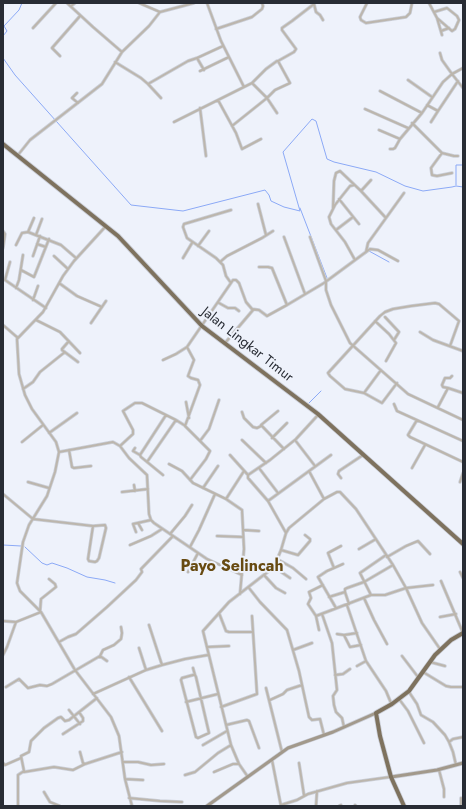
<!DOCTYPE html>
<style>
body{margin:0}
#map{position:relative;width:466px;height:809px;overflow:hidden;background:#eef2fb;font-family:Jost,sans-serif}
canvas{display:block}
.frame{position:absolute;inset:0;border:4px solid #282c34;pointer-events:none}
</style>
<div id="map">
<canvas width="466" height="809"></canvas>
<div class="frame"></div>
</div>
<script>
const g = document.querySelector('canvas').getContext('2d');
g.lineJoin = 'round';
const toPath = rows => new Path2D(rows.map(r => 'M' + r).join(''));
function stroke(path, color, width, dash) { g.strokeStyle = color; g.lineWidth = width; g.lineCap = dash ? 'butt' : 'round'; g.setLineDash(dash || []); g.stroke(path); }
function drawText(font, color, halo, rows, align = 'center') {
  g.font = font + ' Jost,sans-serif'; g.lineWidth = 4; g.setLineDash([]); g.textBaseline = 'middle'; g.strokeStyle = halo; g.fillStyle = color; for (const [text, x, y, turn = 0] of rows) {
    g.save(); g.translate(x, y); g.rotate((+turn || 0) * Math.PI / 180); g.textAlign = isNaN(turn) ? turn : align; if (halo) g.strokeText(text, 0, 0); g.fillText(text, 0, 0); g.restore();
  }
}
const stream = toPath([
 [3,36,7,31,4,26,19,10,22,3],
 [3,58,15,75,131,205,183,211,265,190,269,195,271,201,284,207,300,211,283,152,312,119,316,121,327,159,334,162,376,172,405,186,423,191,452,187,456,186,463,187],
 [456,185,456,165,463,165],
 [300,208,327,278],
 [365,254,369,251,389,262],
 [309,403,321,391],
 [3,545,21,546],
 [25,547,42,563,47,565,52,563,67,568,87,577,105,580,115,583]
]);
const street = toPath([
 [67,3,93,27,122,52],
 [139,3,160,12],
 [315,3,314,4,316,12,320,15,323,20],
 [367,3,360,17,361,20,366,23,406,17,410,13,412,3],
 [429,3,437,18,442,35],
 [71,6,75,3],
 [434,12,447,8,457,16,459,20,455,29,452,31,437,18],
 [33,28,56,3],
 [216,29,252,17,262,9,263,6,262,3],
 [441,31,449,28],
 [60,56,52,48,80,16],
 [197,58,223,46],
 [278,61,294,52,296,49,282,30,282,28,292,21,314,4],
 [115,62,141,78,148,84,161,98],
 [463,68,452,74,463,88],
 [200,71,229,57],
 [408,80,432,97],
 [148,84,188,61,197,58,204,70],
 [244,87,252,83,267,98,275,90,288,84,290,83,278,61,277,61,266,69,252,83],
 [380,91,422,113],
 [77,93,72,98,78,103],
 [218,100,236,133,242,149,261,139],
 [427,105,438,111,458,81],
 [200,108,206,156],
 [365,109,408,128],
 [174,122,244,87,221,41,207,3],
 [431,122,438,111],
 [412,123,442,153,431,168,432,175,437,176,452,173],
 [232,126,267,98,277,113],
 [379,130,400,139],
 [390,149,393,149,395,148,400,139,422,113,443,82,452,74,442,60,440,53],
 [442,153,454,156,458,156],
 [18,155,30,140,102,84,122,52,149,26,160,12,194,3],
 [354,185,350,186,342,196,335,205,329,217,331,224,345,242,355,260],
 [361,191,371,180],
 [339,199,359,224],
 [258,204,266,235],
 [333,209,334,181,336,173,340,171,361,191,386,218,368,243,366,252],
 [231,210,184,224,183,227,187,238,216,258,223,265,226,276,231,283],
 [386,218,404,193],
 [106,226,74,261,63,276,43,312,17,339,19,374,25,395,32,409,56,442,59,452,55,472,47,496,29,525,23,542,17,583,20,591,41,612,75,670,111,717,119,736,125,779,132,806],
 [336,230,353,217],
 [3,231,5,234,3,248],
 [28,232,34,218],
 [36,235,42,219],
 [284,237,305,294],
 [310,237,326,281,326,290,331,305,350,343,408,394,463,420],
 [37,244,46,247],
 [16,245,22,233,28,232,61,245,76,258],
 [198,246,209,231],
 [33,256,40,236],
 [54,256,68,269],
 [183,258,192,243],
 [10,262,5,280,46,308],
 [220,262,227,256,262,238,273,231],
 [259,267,268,267,272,268,287,305],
 [21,270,34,277,49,239],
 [59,283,77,296,102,307],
 [16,288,19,280,23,255],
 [33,300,38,286],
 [219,303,228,308,235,308,239,311],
 [385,317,399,332,394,340],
 [36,320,60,332,80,353],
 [375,321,389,334,396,343,386,361],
 [91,323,106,301],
 [3,325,18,338],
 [420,332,433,340,463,351],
 [69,341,62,349,62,350,78,362],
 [225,343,253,310],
 [163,360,176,354,187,347],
 [381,370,364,393,345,389,330,376,328,373,380,316,385,312,393,309,411,306,435,303,439,304,459,321,450,346],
 [448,388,443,387,442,385,445,378,450,378,452,376],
 [23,389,33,382,40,372,65,352],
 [364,393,382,403,397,383],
 [186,402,189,418],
 [394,404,397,411,463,441],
 [438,407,448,388,463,393],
 [278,411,261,425,284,449],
 [242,412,244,418,253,427,257,428,261,426],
 [417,420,408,435,410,437,463,462],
 [184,425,176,420,142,403,135,403,123,411,133,430,133,434,120,446,129,458,147,475,149,514,151,520,154,523,207,559,242,575],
 [49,433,77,413],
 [272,438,287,423],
 [242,440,266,463],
 [295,440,315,466],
 [200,441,209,429,219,400],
 [22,442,43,425],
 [135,448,133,451,140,455],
 [69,450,72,467,74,468,91,466],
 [59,452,113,442,120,446],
 [230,455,248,475,248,478,268,501,286,533],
 [147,462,176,420],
 [169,464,182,471,193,483,226,499,242,510,244,549,240,594],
 [259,468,278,493],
 [412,468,425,445],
 [309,471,324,499],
 [163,475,141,457,140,455,166,415],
 [248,475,270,460,296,439,318,415],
 [341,478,338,474,339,471,363,455],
 [190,480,206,459,210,451,185,426,200,385,198,380,191,378,188,376,194,360,187,347,233,280,236,280,239,283,246,302,252,309,259,310,267,316,287,305,324,283,370,249,378,250,398,261],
 [28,482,49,488],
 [460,482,463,473],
 [134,485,135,491],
 [203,488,218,466],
 [122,492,148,489],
 [3,494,33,519,93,526,105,525,106,528,99,558,97,561,95,562,89,561,88,559,93,526],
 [226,499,244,471],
 [268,501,331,455],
 [138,523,142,530],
 [244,530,259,531],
 [136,532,133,524,151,520],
 [170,534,185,516,192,505],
 [217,536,243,537],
 [130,545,151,536,162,529],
 [190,547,199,530,215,494],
 [359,549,376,539],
 [281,550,298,555,310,541,310,539,305,535],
 [387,557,406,546,418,541,430,554],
 [277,559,293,568,306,579],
 [274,567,290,578],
 [334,568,343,564],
 [188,572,198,553],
 [460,572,463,578],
 [264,575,276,588,285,593],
 [441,581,463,633],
 [249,588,260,602,287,630,299,671,309,717,312,720,320,719,324,735],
 [345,592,349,604],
 [371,595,360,573,386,555],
 [329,597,345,592,345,589,347,588,364,582,393,565],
 [364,598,374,620,387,644],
 [347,605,366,661,386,691,391,703],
 [336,608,318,577,327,571,334,568,328,553,341,546],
 [40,612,41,599,56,587,55,584,49,579],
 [219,613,226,631,229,632,252,632],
 [322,614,332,643,337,690,333,696,334,705,336,712,342,718,344,727],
 [316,616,308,604,311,598,309,592,323,585],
 [440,617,456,614],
 [3,621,16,622,41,612],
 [149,625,162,665],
 [319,630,316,616,371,595,385,595,406,588,433,585],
 [337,634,344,635,350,647,361,645],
 [344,635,357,633],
 [59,642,68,637,76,634,107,607,136,580,142,572,141,569,173,536],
 [207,647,229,646],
 [139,648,146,670],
 [293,650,312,643],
 [3,655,7,647,16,622],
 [100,656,103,650,114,645,121,639,122,633,121,627],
 [402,656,418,677],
 [430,662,445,666],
 [357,666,366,661],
 [193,668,195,675],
 [423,672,446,686,451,687,463,687],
 [193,675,195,675,196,677,209,733,198,738,196,737,181,680,182,678,193,675],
 [335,675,343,674,350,669],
 [129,677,162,731],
 [6,687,19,679,28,688,40,685,47,686,52,684,100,656,107,661],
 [266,688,282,752],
 [409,692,417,704,421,715,433,722,445,735,449,742],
 [93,694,146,670,162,665,185,659,208,655],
 [399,699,408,711,424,743],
 [270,700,283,694,287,690,302,685],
 [186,702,218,694],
 [221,707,257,694,252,616],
 [69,710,80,724],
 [226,725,247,720,249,721,259,748],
 [63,734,83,721,83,718,79,712],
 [203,745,227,731],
 [80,752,83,763,85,764,122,752],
 [272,760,281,806],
 [123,762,138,762,151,765,164,764],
 [3,763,5,765,21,758],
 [299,763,304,795],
 [456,765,453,752,449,742,453,739,463,737],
 [439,770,444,789,444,797],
 [24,772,54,767,73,770,85,764],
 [214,772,233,764,239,764],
 [185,775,195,772,218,753,231,745],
 [248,777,239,764,231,745,203,631,229,602,274,567,281,550,286,533,289,528,324,499,337,492,340,492,356,509,393,565,406,588,422,623,440,649],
 [125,779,143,780],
 [44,792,50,802,60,806],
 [129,798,160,801,182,802],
 [281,805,297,800,308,794,347,783,390,777],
 [355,805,356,806],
 [18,806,18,775,24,771,21,756,29,752,31,741,44,728,58,718,61,717,65,721,69,720,97,698],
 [316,806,317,791],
 [339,806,341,805],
 [461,806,461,798]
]);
const secondary = toPath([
 [391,777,437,770,463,763],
 [207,806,288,748,333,732,376,713]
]);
const highway = toPath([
 [3,144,118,236,202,326,318,414,463,544],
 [404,806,391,777,380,736,376,713,392,704,409,691,435,655,451,640,463,633]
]);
const streetNames = [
 ["Jalan Lingkar Timur",247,345,38]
];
const quarterNames = [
 ["Payo Selincah",232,567]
];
stroke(stream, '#8ba9f6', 1);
stroke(street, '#caced7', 3.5);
stroke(secondary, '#caced7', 4.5);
stroke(highway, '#caced7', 5.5);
stroke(street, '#bcb6ad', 2);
stroke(secondary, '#a2998b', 3);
stroke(highway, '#7e725e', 4);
drawText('14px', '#282c34', '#eef2fb', streetNames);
drawText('bold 16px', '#674a11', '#eef2fb', quarterNames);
</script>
